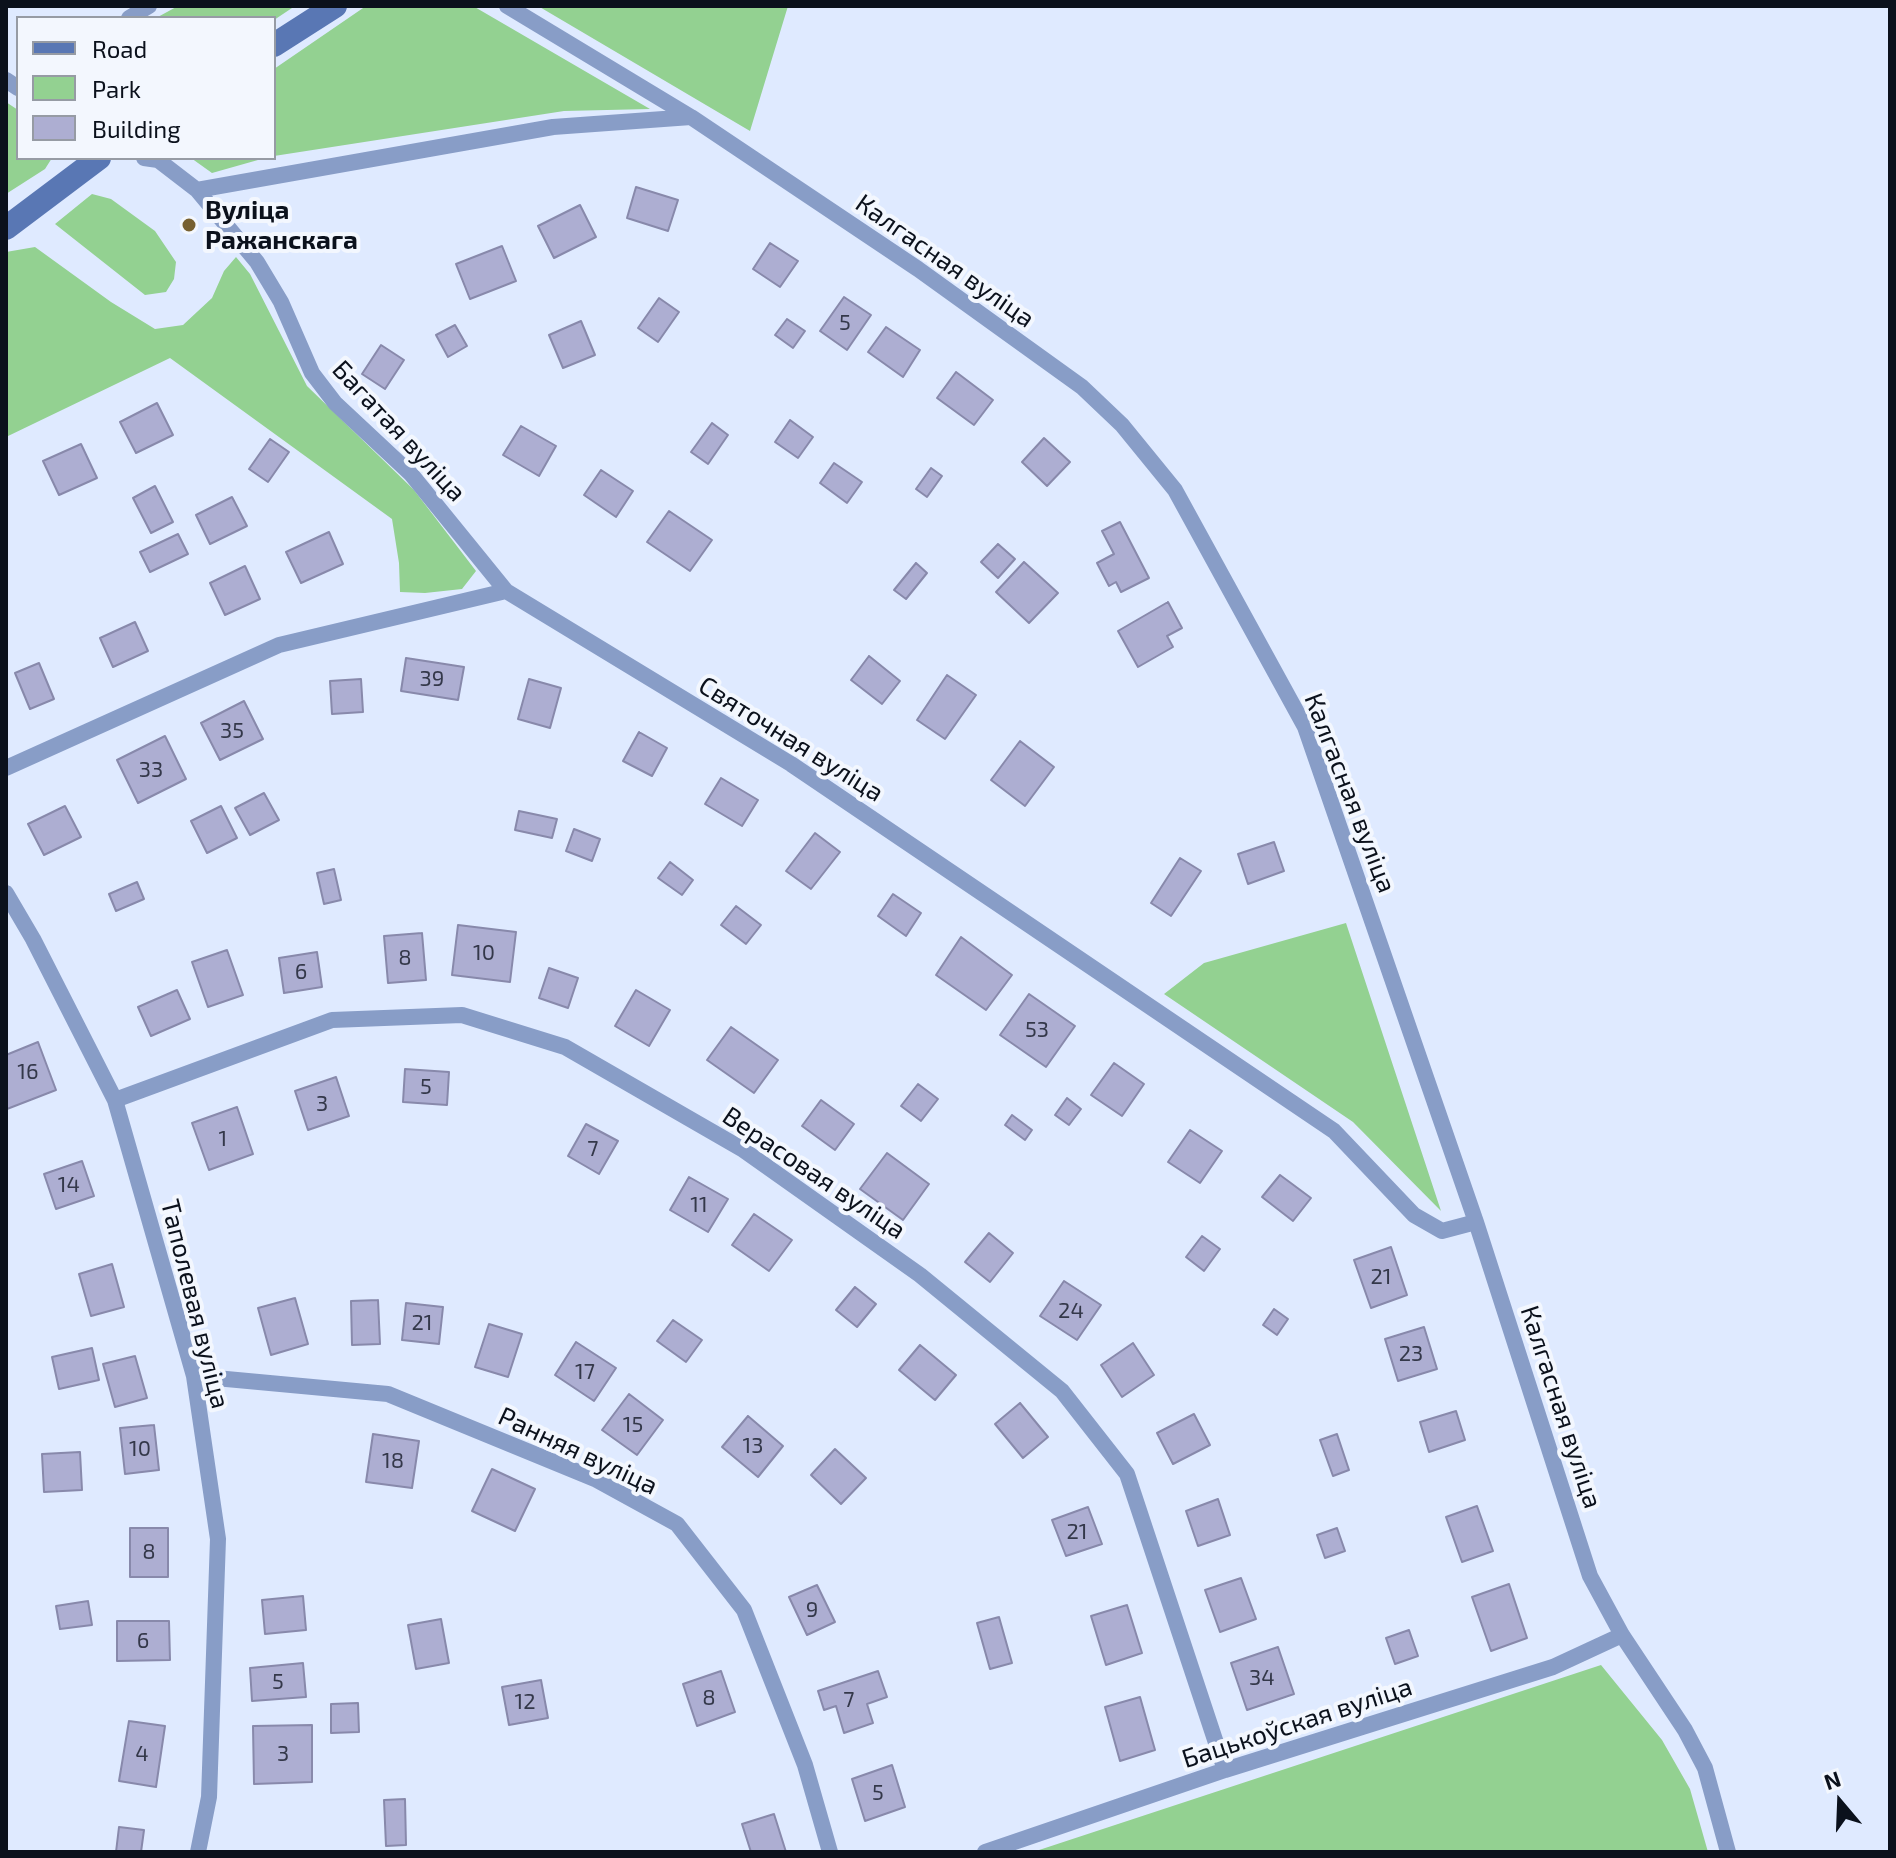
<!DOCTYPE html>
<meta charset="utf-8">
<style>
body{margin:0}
#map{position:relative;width:1896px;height:1858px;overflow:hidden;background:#dfeaff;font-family:"Exo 2",sans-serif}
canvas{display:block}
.frame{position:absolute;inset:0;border:8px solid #0b111c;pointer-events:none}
.legend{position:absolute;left:16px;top:16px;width:260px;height:144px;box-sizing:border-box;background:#f3f7fe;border:2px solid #969ba4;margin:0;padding:10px 14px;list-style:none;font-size:24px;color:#0b111c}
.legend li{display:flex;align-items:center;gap:16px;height:40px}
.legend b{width:40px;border:2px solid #969ba4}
.north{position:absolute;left:1800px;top:1762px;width:80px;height:80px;-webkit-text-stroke:6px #f3f7fe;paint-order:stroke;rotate:341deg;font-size:22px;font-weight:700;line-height:32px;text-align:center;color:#0b111c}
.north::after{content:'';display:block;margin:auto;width:28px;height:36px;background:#0b111c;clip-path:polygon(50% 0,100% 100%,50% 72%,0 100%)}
</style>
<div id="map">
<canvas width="1896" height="1858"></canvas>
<div class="frame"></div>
<ul class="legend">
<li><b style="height:10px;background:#5977b4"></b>Road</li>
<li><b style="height:22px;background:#93d191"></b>Park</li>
<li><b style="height:22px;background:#adaed2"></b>Building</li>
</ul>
<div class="north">N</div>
</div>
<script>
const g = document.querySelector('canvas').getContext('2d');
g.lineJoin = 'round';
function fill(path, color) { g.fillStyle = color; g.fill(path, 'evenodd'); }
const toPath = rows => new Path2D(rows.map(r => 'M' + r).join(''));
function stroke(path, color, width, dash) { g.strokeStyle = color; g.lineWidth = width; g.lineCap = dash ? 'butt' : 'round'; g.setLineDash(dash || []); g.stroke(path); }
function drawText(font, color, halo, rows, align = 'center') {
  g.font = font + ' "Exo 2",sans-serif'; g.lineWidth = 8; g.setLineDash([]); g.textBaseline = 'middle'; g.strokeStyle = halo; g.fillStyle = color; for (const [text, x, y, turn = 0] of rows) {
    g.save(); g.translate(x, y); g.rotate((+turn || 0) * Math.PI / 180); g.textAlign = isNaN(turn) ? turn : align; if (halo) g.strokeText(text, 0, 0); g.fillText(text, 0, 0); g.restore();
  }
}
const green = toPath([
 [178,6,295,6,274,20,156,18],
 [366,6,473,6,650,109,564,111,274,156,274,69],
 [538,6,788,6,750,131],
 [6,102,18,110,18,158,52,158,45,169,6,194],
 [191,158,265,158,212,173],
 [92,194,111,199,155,231,176,262,174,279,166,292,145,295,55,224],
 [35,247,111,302,155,329,183,325,212,298,224,271,236,257,250,274,307,386,414,490,476,571,462,589,425,593,400,592,399,563,392,519,170,358,6,437,6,252],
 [1346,923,1441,1211,1353,1122,1164,994,1204,963],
 [1601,1665,1662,1740,1690,1789,1708,1852,1033,1852]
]);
const building = toPath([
 [636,187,678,200,668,231,627,218,636,187],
 [580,205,596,237,554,258,538,226,580,205],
 [770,243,798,261,780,287,753,269,770,243],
 [502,246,516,281,470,299,456,264,502,246],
 [844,297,871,315,847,350,820,331,844,297],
 [659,298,679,312,658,342,638,328,659,298],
 [787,319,805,331,793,348,775,335,787,319],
 [581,321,595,355,563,368,549,335,581,321],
 [455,325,467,346,448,357,436,335,455,325],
 [886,327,920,350,903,377,868,352,886,327],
 [381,345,404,360,385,389,362,374,381,345],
 [956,372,993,400,974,425,937,398,956,372],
 [157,403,173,435,136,453,120,422,157,403],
 [790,420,813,437,798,458,775,442,790,420],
 [712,423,728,435,708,464,691,452,712,423],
 [521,426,556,446,539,476,503,455,521,426],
 [1044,438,1070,462,1047,486,1022,462,1044,438],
 [270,439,289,452,268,482,249,469,270,439],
 [81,444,97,478,59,495,43,461,81,444],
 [834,463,862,482,847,503,820,483,834,463],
 [931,468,942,476,927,497,916,489,931,468],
 [601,470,633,491,616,517,584,495,601,470],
 [155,486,173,522,151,533,133,498,155,486],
 [232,497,247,526,210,544,196,515,232,497],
 [669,511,712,540,690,571,647,542,669,511],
 [1120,522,1149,578,1121,592,1116,582,1109,586,1097,563,1114,554,1102,531,1120,522],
 [329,532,343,564,301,583,286,552,329,532],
 [178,534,188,554,150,572,140,552,178,534],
 [998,544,1015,559,998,578,981,562,998,544],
 [1024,562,1058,593,1029,623,996,592,1024,562],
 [916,563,927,573,906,599,894,590,916,563],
 [245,566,260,599,225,615,210,583,245,566],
 [1168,602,1182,628,1167,636,1173,647,1138,667,1118,631,1168,602],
 [135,622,148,651,113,667,100,638,135,622],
 [869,656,900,681,882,704,851,680,869,656],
 [406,658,464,667,458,700,401,691,406,658],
 [39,663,54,699,30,709,15,673,39,663],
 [947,675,976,695,945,739,917,720,947,675],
 [361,679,363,712,332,714,330,681,361,679],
 [529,679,561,688,550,728,518,719,529,679],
 [244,701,263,739,220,760,201,723,244,701],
 [639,732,667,748,652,776,623,761,639,732],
 [165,736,186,779,138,803,117,760,165,736],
 [1020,741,1054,767,1025,806,991,780,1020,741],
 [721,778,758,800,742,826,705,804,721,778],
 [264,793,279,820,250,835,235,808,264,793],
 [65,806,81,837,44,855,28,824,65,806],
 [221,806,237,838,207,853,191,821,221,806],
 [519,811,557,819,552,838,515,830,519,811],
 [574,829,600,839,592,861,566,851,574,829],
 [815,833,840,852,811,889,786,871,815,833],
 [1274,842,1284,871,1248,884,1238,854,1274,842],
 [1180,858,1201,871,1171,916,1151,903,1180,858],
 [670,862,693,880,682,895,658,878,670,862],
 [334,869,341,900,324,904,317,873,334,869],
 [137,882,144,899,116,911,109,894,137,882],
 [893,894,921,913,906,936,878,916,893,894],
 [736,906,761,925,746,944,721,925,736,906],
 [458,925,516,932,510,982,452,975,458,925],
 [422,933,426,980,388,983,384,936,422,933],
 [961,937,1012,975,986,1010,936,975,961,937],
 [227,950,243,995,208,1007,192,962,227,950],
 [317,952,322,987,284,993,279,958,317,952],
 [549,968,578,978,568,1008,539,998,549,968],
 [177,990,190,1019,151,1036,138,1007,177,990],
 [636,990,670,1010,649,1046,615,1026,636,990],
 [1029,994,1075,1026,1046,1067,1000,1035,1029,994],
 [731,1027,778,1060,754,1093,707,1060,731,1027],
 [38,1042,56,1090,7,1109,6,1055,38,1042],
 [1114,1063,1144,1084,1122,1116,1091,1095,1114,1063],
 [405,1069,449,1072,447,1105,403,1102,405,1069],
 [336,1077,349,1116,308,1130,295,1091,336,1077],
 [918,1084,938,1099,921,1121,901,1106,918,1084],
 [1067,1098,1081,1109,1069,1125,1055,1115,1067,1098],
 [821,1100,854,1124,835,1150,802,1126,821,1100],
 [237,1107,253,1154,209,1170,192,1123,237,1107],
 [1012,1115,1032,1130,1025,1140,1005,1125,1012,1115],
 [586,1124,618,1141,599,1174,568,1156,586,1124],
 [1190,1130,1222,1151,1200,1183,1168,1162,1190,1130],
 [887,1153,929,1184,903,1220,860,1189,887,1153],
 [82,1161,94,1196,56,1209,44,1174,82,1161],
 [1280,1175,1311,1198,1293,1221,1262,1197,1280,1175],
 [689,1177,728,1199,708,1232,670,1210,689,1177],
 [754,1214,792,1240,769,1271,732,1245,754,1214],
 [989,1233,1013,1253,990,1282,965,1262,989,1233],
 [1202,1236,1220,1249,1204,1271,1186,1257,1202,1236],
 [1391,1247,1407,1295,1371,1308,1354,1260,1391,1247],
 [112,1264,124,1307,91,1316,79,1274,112,1264],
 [1064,1281,1101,1305,1077,1340,1040,1316,1064,1281],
 [855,1287,876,1304,857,1327,836,1310,855,1287],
 [295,1298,308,1344,271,1355,258,1308,295,1298],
 [378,1300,380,1344,352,1345,351,1301,378,1300],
 [406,1303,443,1307,439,1344,402,1340,406,1303],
 [1274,1309,1288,1319,1277,1335,1263,1325,1274,1309],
 [673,1320,702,1340,686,1362,657,1341,673,1320],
 [489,1324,522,1334,508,1377,475,1367,489,1324],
 [1424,1327,1437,1369,1398,1381,1385,1339,1424,1327],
 [576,1342,616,1368,594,1401,555,1375,576,1342],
 [1133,1343,1154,1375,1122,1397,1101,1365,1133,1343],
 [920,1345,956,1375,935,1400,899,1370,920,1345],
 [92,1348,99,1380,59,1389,52,1357,92,1348],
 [135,1356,147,1398,115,1407,103,1364,135,1356],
 [629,1394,663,1420,637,1455,602,1430,629,1394],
 [1020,1403,1048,1437,1023,1458,995,1424,1020,1403],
 [1456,1411,1465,1440,1429,1452,1420,1422,1456,1411],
 [1194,1414,1210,1445,1173,1464,1157,1433,1194,1414],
 [748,1416,783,1446,758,1477,722,1447,748,1416],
 [154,1425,159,1470,125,1474,120,1428,154,1425],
 [373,1434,419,1441,412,1488,366,1482,373,1434],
 [1337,1434,1349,1470,1333,1476,1320,1440,1337,1434],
 [835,1449,866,1478,841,1504,811,1475,835,1449],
 [80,1452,82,1490,44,1492,42,1454,80,1452],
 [492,1469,535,1489,515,1531,472,1511,492,1469],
 [1218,1499,1230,1535,1198,1546,1186,1511,1218,1499],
 [1477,1506,1493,1551,1462,1562,1446,1517,1477,1506],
 [1088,1507,1102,1544,1066,1556,1052,1520,1088,1507],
 [130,1528,168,1528,168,1577,130,1577,130,1528],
 [1337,1528,1345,1551,1325,1558,1317,1535,1337,1528],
 [1241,1578,1256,1619,1220,1632,1205,1590,1241,1578],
 [1509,1584,1527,1638,1491,1651,1472,1597,1509,1584],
 [817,1585,835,1622,807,1635,789,1597,817,1585],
 [303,1596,306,1630,265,1634,262,1600,303,1596],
 [88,1601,92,1625,60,1629,56,1606,88,1601],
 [1127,1605,1142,1653,1106,1665,1091,1616,1127,1605],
 [999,1617,1012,1663,990,1669,977,1623,999,1617],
 [441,1619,449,1663,416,1669,408,1625,441,1619],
 [117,1621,169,1621,170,1660,117,1661,117,1621],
 [1409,1630,1418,1656,1395,1664,1386,1638,1409,1630],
 [1278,1647,1294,1694,1247,1710,1231,1663,1278,1647],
 [303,1663,306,1697,252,1701,250,1668,303,1663],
 [721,1671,735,1712,697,1726,683,1684,721,1671],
 [878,1671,887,1697,867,1704,873,1723,844,1733,836,1706,824,1710,818,1691,878,1671],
 [541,1680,548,1718,509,1725,502,1687,541,1680],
 [1140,1697,1155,1750,1120,1761,1105,1707,1140,1697],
 [358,1703,359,1732,331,1733,331,1704,358,1703],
 [129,1721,165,1726,156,1787,119,1781,129,1721],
 [312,1725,312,1782,254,1784,253,1726,312,1725],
 [892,1765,905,1807,865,1821,852,1779,892,1765],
 [405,1799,406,1845,386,1846,384,1800,405,1799],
 [774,1814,786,1852,751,1852,742,1824,774,1814],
 [119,1827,144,1830,141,1852,116,1852,119,1827]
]);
const street = toPath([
 [507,6,691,117,918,269,1082,387,1122,425,1175,490,1305,727,1476,1222,1590,1576,1622,1635,1685,1730,1705,1768,1728,1852],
 [129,18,149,6],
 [6,80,18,88],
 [144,158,158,160,197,190,257,262,281,302,312,373,335,403,411,474,506,591],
 [197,190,553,127,691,117],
 [6,768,279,645,506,591,791,764,1334,1131,1414,1215,1442,1231,1476,1222],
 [6,893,33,939,115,1100,194,1376,218,1539,209,1797,198,1852],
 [115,1100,332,1020,462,1015,565,1047,742,1149,920,1275,1062,1391,1127,1474,1225,1770],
 [194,1376,388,1394,595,1479,677,1524,744,1610,805,1765,830,1852],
 [985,1852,1225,1770,1553,1667,1622,1635]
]);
const secondary = toPath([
 [274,45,335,6],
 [6,228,99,158]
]);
const markers = [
 [189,225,8,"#776030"]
];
const numberNames = [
 ["5",845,323],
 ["39",432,679],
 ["35",232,731],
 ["33",151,770],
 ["10",484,953],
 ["8",405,958],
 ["6",301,972],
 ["53",1037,1030],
 ["16",28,1072],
 ["5",426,1087],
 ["3",322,1104],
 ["1",223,1139],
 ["7",593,1149],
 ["14",69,1185],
 ["11",699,1205],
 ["21",1381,1277],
 ["24",1071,1311],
 ["21",422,1323],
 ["23",1411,1354],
 ["17",585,1372],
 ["15",633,1425],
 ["13",753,1446],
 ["10",140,1449],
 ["18",393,1461],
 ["21",1077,1532],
 ["8",149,1552],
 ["9",812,1610],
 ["6",143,1641],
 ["34",1262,1678],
 ["5",278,1682],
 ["8",709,1698],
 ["7",849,1700],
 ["12",525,1702],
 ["4",142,1754],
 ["3",283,1754],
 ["5",878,1793]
];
const poiNames = [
 ["Вуліца",205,210],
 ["Ражанскага",205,240]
];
const streetNames = [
 ["Калгасная вуліца",945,261,35],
 ["Багатая вуліца",399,431,47],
 ["Святочная вуліца",791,739,32],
 ["Калгасная вуліца",1350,793,69],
 ["Верасовая вуліца",814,1173,34],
 ["Таполевая вуліца",195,1304,76],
 ["Калгасная вуліца",1561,1407,72],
 ["Ранняя вуліца",578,1451,25],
 ["Бацькоўская вуліца",1297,1723,-18]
];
fill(green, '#93d191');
fill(building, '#adaed2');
stroke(building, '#8889ab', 2);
stroke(street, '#889dc7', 16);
stroke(secondary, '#5977b4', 24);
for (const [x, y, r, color] of markers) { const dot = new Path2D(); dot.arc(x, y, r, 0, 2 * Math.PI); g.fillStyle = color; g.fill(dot); stroke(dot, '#f3f7fe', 3); }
drawText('22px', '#34384a', null, numberNames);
drawText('bold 26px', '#0b111c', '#f3f7fe', poiNames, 'left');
drawText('26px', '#0b111c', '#f3f7fe', streetNames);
</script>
